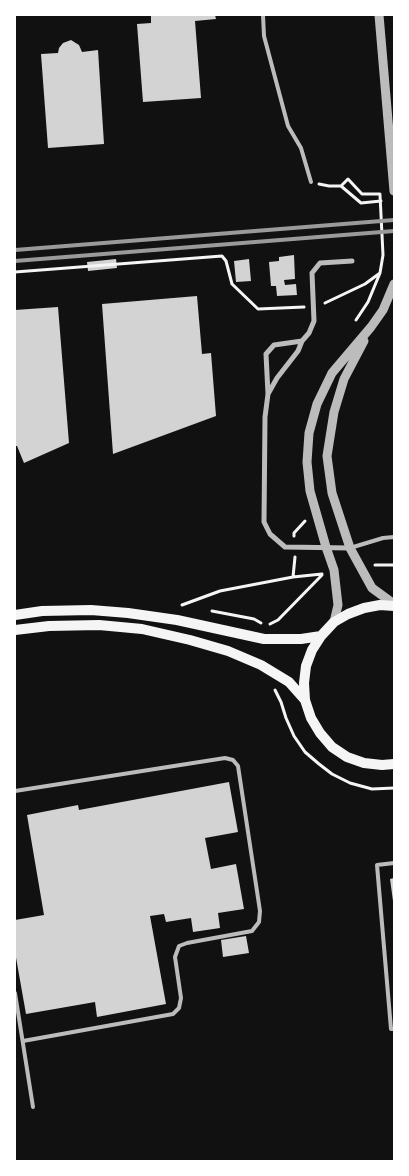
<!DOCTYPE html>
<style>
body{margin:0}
#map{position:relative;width:409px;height:1176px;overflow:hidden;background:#111;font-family:Bitter,serif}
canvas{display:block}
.frame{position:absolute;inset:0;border:16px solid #fff;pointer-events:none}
</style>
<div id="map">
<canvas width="409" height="1176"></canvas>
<div class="frame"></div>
</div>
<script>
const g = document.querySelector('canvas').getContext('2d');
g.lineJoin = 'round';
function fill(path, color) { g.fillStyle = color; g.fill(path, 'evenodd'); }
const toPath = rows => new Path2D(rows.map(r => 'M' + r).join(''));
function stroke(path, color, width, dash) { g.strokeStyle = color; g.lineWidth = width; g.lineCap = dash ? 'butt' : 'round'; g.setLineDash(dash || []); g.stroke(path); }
const building = toPath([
 [151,15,215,15,216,19,195,21,201,98,143,102,137,24,151,23],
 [71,40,79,45,82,52,98,50,104,144,48,148,41,54,58,53,59,48,63,43],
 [294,255,295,279,284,280,285,285,296,284,297,295,277,296,276,286,271,286,269,262,279,261,279,257],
 [116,259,117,268,88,271,87,262],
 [249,259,251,281,236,282,234,261],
 [197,296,202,354,211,353,216,416,113,454,102,304],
 [58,307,69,443,24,463,17,446,15,446,15,310],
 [229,782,238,832,205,838,211,869,236,864,244,909,218,913,220,928,193,932,191,918,166,922,164,914,150,916,166,1004,97,1017,95,1002,26,1014,15,952,15,920,44,915,27,815,78,805,79,810],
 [394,878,394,901,393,901,390,879],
 [246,936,249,953,223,957,221,940]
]);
const path = toPath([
 [319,184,329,186,341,186,361,203,381,201],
 [341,186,348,179,362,194,380,194],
 [15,272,222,256,226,261,232,284,258,309,304,307],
 [325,303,365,284,380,273],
 [356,320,368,302,380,273,383,255,380,195],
 [294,536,294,533,305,521],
 [375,565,394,565],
 [293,577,295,557],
 [182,605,220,591,293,577,322,574],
 [212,611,254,619,261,623],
 [270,624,278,620,322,575],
 [275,690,281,702,286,718,294,736,305,752,319,764,332,774,350,783,372,789,394,788]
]);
const service = toPath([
 [263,15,264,36,288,126,301,148,311,182],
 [350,548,383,538,394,537],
 [15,791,225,758,233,760,238,766,260,911,259,922,252,931,187,943,179,946,175,957,181,998,179,1008,173,1014,23,1041],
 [394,863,377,865,391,1029,394,1029],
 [15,993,33,1107]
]);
const minor = toPath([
 [302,341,309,333,314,321,312,273,320,263,352,261],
 [268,394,277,378,298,351,302,341,274,345,266,354,268,394,265,417,264,522,270,534,285,547,350,548]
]);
const tertiary = toPath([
 [379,15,394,191],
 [364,341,344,379,334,412,327,456,332,493,350,548,372,588,394,604],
 [334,622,338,605,334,570,326,547,310,491,307,462,309,433,317,404,332,373,371,327,383,310,394,284]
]);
const secondary = toPath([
 [394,606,380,605,364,608,348,614,334,622,321,636,312,650,306,666,304,683,305,700,311,718,320,733,332,747,347,757,364,763,382,765,394,764],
 [15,615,42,611,91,610,128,613,177,620,264,639,301,639,321,636],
 [15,630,49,626,99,625,142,629,190,640,228,651,261,665,289,682,305,700]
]);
const rail = toPath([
 [15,250,394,220],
 [15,261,394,231]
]);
fill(building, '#d3d3d3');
stroke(path, '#f5f5f5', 3);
stroke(service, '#bcbcbc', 4);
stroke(minor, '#bcbcbc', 5);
stroke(tertiary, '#bcbcbc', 9);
stroke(secondary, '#f5f5f5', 10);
stroke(rail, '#9a9a9a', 4);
</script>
